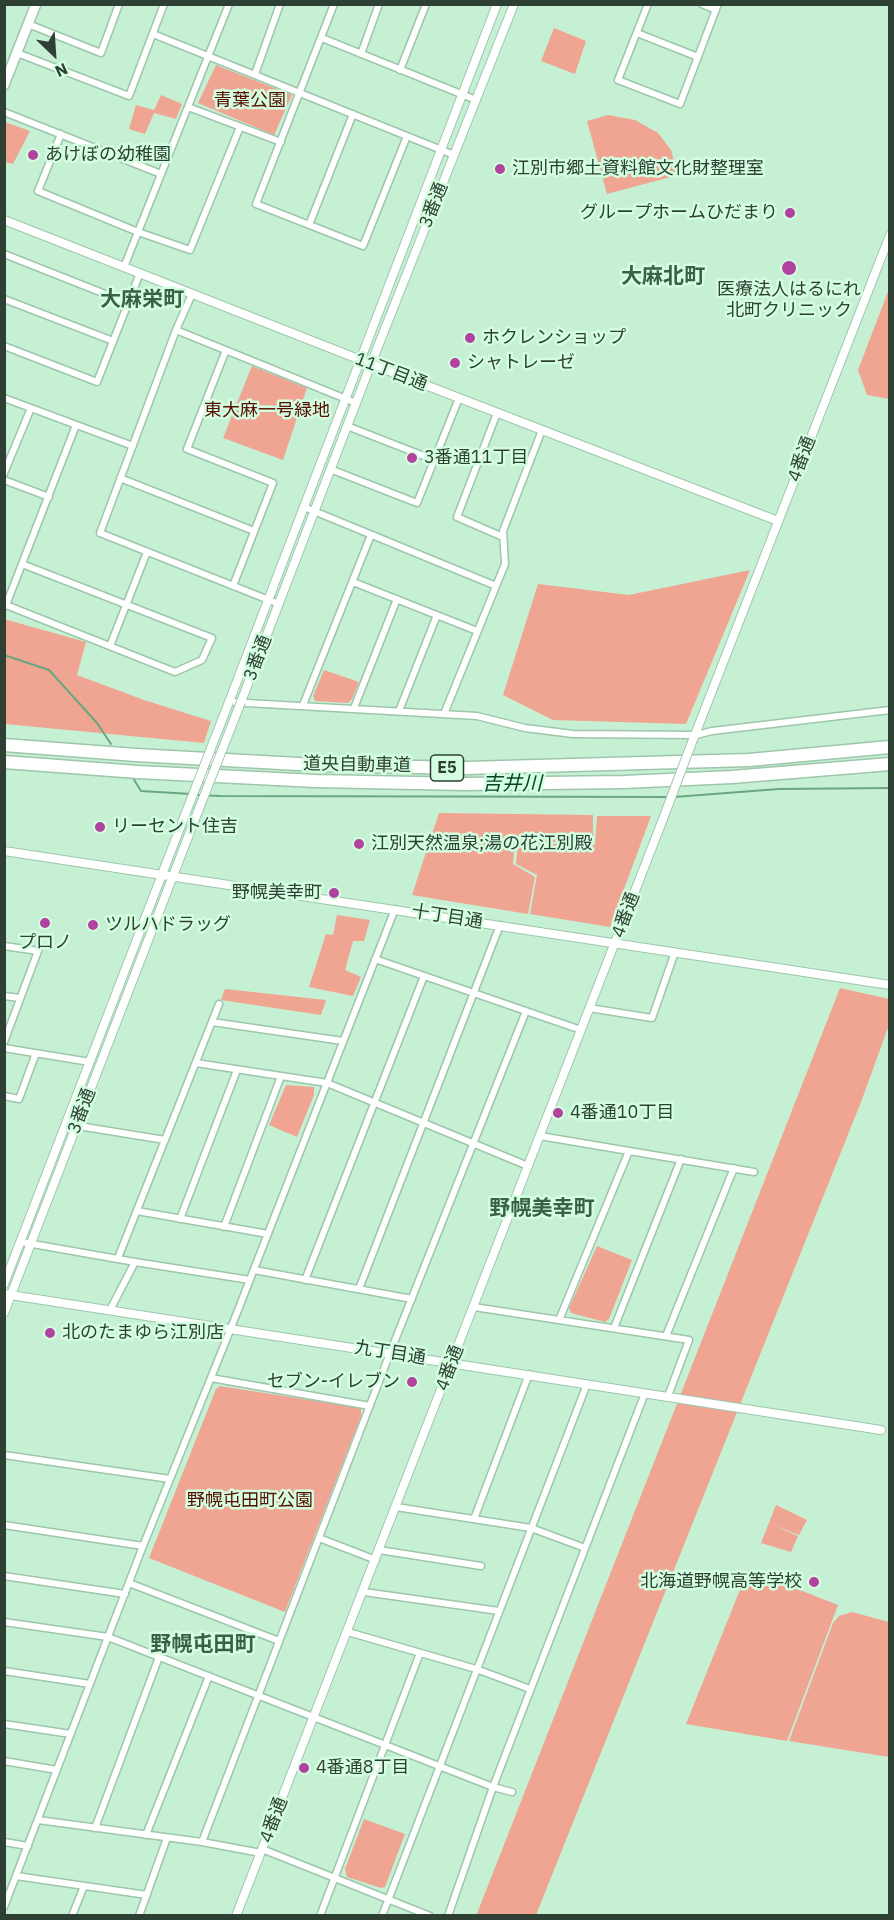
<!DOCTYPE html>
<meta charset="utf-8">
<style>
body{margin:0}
#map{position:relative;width:894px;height:1920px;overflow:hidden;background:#c6f0d3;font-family:"IBM Plex Sans",sans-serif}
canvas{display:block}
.frame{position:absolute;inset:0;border:6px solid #2e3f33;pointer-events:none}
.north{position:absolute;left:24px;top:24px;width:60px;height:60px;-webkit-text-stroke:4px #d3fee0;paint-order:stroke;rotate:155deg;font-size:16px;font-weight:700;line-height:24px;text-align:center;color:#2e3f33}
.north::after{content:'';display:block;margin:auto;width:21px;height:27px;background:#2e3f33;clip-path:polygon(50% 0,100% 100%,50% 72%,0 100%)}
</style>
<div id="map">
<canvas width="894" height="1920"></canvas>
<div class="frame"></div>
<div class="north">N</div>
</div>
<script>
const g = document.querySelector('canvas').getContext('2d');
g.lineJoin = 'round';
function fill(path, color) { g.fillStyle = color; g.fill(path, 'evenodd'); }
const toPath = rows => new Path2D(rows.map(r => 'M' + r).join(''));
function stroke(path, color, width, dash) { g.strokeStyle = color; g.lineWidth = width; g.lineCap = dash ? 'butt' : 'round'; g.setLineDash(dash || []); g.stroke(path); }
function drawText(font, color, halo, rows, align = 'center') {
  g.font = font + ' "IBM Plex Sans","Noto Sans JP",sans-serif'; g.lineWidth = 5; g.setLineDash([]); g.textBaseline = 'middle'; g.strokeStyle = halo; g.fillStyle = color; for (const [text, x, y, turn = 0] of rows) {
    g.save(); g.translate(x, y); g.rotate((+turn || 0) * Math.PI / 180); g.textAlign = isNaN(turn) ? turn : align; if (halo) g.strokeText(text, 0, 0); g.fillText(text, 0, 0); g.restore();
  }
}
const green = toPath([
 [554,28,586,41,575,74,541,61],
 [216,65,292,95,274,135,198,103],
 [161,95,182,104,176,119,154,113,145,134,129,129,136,105,154,110],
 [608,115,635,120,658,133,671,150,678,175,607,194,587,121],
 [5,122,30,131,13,164,5,162],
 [889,289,890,399,889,399,867,395,858,370],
 [252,366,307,388,283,460,223,438],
 [750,570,686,724,553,720,503,695,538,584,629,595],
 [4,619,86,642,77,675,144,700,211,721,204,743,5,724],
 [324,670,359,682,352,699,348,703,315,701,313,696],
 [439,813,593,815,593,843,515,841,513,864,535,877,528,914,412,895],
 [597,816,651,816,610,927,530,914,537,875,516,864,518,843,595,845],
 [337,915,370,920,364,941,353,941,345,970,361,977,353,996,309,987,326,934,333,935],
 [840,988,889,999,889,1025,861,1102,536,1915,476,1916],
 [225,989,326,1000,321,1015,221,1000],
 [286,1085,314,1087,314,1095,297,1137,269,1125],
 [597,1246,632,1260,609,1319,605,1322,571,1313,569,1308],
 [220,1386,361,1408,361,1416,285,1612,149,1558,216,1389],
 [776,1505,807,1520,799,1535,772,1525,798,1536,791,1552,761,1543],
 [748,1570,838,1605,787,1741,686,1724],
 [852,1612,889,1622,889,1757,789,1741,833,1623,839,1616],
 [364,1819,405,1834,385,1887,381,1888,347,1877,345,1869]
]);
const stream = toPath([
 [4,655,49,670,97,723,111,744],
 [133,778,141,791,191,794],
 [197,795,220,796,668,797],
 [674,797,779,789,890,788]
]);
const minor = toPath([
 [334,4,256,204,363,246,407,136],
 [648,4,618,80,680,104,718,4],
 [702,4,716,10],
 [28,24,101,53,119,4],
 [637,33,698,57],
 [153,34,454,155],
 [322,38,476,100],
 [17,53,129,96,164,4],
 [361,54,379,4],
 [400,70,426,4],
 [255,74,280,4],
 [188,107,281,142],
 [4,112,161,174],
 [61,134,38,191,138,232,190,250,240,127],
 [309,225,353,114],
 [4,254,128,303],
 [124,267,229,4],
 [192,294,176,330,100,533,279,604],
 [4,299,113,341],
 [176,330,356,403],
 [4,346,97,382,140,273],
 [226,350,187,449,273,483,233,586],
 [4,398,133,446],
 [497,413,457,517,503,537],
 [347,426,434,460],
 [330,469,417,503,459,398],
 [4,473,31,408],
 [120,478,254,531],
 [4,480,49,497],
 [304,507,496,586],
 [22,564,212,638,202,660,175,672,6,605,76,425],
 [353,582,477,631],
 [110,646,147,552],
 [229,702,477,716,525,728,573,734,696,735,712,731,890,710],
 [303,705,371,535],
 [354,708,397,599],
 [399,711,437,615],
 [444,714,505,564,503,531,542,430],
 [4,946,38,951,4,1042],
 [375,959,581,1030],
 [4,996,20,998],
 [589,1008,652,1018,675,952],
 [212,1022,343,1041],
 [4,1048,90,1062],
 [196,1063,327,1083,528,1166],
 [4,1096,19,1099,36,1053],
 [66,1124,165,1140],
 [540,1136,754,1172],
 [137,1211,268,1234],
 [180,1219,237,1070],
 [224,1227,281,1076],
 [21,1242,135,1262,250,1280],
 [118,1258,219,1004],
 [254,1270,412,1299],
 [305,1280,424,976],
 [359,1289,500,925],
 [474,1307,689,1340,668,1396],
 [110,1310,135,1262],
 [559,1320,629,1151],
 [614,1328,681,1159],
 [666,1336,734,1168],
 [211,1378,370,1406],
 [4,1455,170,1479],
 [396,1507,531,1528,585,1548],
 [474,1519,529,1374],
 [4,1525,143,1546],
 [319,1538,376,1560],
 [379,1550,481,1566],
 [4,1576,125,1594],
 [129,1583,279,1641],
 [364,1592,499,1611],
 [4,1622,108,1637,493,1787,512,1792],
 [348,1632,476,1669,530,1689],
 [4,1671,90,1684],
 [4,1724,71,1734],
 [4,1761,57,1770],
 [38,1820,202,1842,261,1853],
 [95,1828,159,1657],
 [146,1835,209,1676],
 [4,1842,28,1846],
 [202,1842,390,1353,526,1011],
 [262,1849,430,1916],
 [16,1876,147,1895],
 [4,1907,143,1546,231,1328,395,909],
 [72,1916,84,1886],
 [139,1916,167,1838],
 [320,1916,420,1653],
 [382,1916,587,1384],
 [448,1916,493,1787,645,1393]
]);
const tertiary = toPath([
 [4,220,371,364,778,521],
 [229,702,497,4],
 [241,702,371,364,514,4],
 [689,750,890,235],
 [4,851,890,985],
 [4,1284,183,820],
 [4,1294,881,1430],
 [4,1313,195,819],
 [236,1916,663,819]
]);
const secondary = toPath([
 [4,85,36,4]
]);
const motorway = toPath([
 [4,745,136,755,316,765,467,768,749,760,890,747],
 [4,762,138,772,316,781,465,784,624,782,732,777,890,764]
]);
const tertiaryBridge = toPath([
 [195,819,241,702],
 [663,819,689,750],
 [183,820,229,702]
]);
const markers = [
 [33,155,6,"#b2429f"],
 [500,169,6,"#b2429f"],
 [790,213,6,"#b2429f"],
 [789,268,8,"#b2429f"],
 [470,338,6,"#b2429f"],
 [455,363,6,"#b2429f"],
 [412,458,6,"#b2429f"],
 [100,827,6,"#b2429f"],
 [359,844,6,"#b2429f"],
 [334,893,6,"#b2429f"],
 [45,923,6,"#b2429f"],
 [93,925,6,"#b2429f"],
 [558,1113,6,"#b2429f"],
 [50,1333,6,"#b2429f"],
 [412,1382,6,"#b2429f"],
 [814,1582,6,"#b2429f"],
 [304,1768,6,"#b2429f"]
];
const shields = [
 [447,768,33]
];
const shieldNames = [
 ["E5",447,768]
];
const parkNames = [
 ["青葉公園",250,101],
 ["東大麻一号緑地",267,411],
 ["野幌屯田町公園",250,1501]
];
const poiNames = [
 ["あけぼの幼稚園",45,155],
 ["江別市郷土資料館文化財整理室",512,169],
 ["グループホームひだまり",778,213,"right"],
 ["医療法人はるにれ",789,290,"center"],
 ["北町クリニック",789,311,"center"],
 ["ホクレンショップ",482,338],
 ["シャトレーゼ",467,363],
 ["3番通11丁目",424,458],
 ["リーセント住吉",112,827],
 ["江別天然温泉;湯の花江別殿",371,844],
 ["野幌美幸町",322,893,"right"],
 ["ツルハドラッグ",105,925],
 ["プロノ",45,943,"center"],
 ["4番通10丁目",570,1113],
 ["北のたまゆら江別店",62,1333],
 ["セブン-イレブン",400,1382,"right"],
 ["北海道野幌高等学校",802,1582,"right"],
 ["4番通8丁目",316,1768]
];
const streetNames = [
 ["3番通",434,205,-68],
 ["11丁目通",391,372,21],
 ["4番通",802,459,-69],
 ["3番通",258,658,-69],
 ["道央自動車道",357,765,1],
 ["4番通",626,915,-69],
 ["十丁目通",447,917,9],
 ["3番通",82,1111,-69],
 ["九丁目通",390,1353,9],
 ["4番通",450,1368,-69],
 ["4番通",274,1820,-69]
];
const waterNames = [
 ["吉井川",512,784]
];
const quarterNames = [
 ["大麻北町",663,277],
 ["大麻栄町",142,300],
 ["野幌美幸町",542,1209],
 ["野幌屯田町",203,1645]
];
fill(green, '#efa592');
stroke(stream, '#6aa780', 2);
stroke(minor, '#9dc6ab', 9);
stroke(tertiary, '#9dc6ab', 10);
stroke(secondary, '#9dc6ab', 12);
stroke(motorway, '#9dc6ab', 15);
stroke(minor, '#fff', 6);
stroke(tertiary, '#fff', 8);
stroke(secondary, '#fff', 9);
stroke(motorway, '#fff', 12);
stroke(tertiaryBridge, '#9dc6ab', 10, []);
stroke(tertiaryBridge, '#fff', 8);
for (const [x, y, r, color] of markers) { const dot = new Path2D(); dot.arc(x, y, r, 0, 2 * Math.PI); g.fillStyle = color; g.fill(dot); stroke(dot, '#d3fee0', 2); }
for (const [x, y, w] of shields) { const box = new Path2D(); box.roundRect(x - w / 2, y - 13, w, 26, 4.5); g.fillStyle = '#d3fee0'; g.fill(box); stroke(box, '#2e3f33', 1.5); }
drawText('bold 16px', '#2e3f33', null, shieldNames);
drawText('18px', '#580e00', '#d3fee0', parkNames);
drawText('18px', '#2e3f33', '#d3fee0', poiNames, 'left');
drawText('18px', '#2e3f33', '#d3fee0', streetNames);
drawText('italic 20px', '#054526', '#d3fee0', waterNames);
drawText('bold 21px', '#3a6048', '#d3fee0', quarterNames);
</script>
